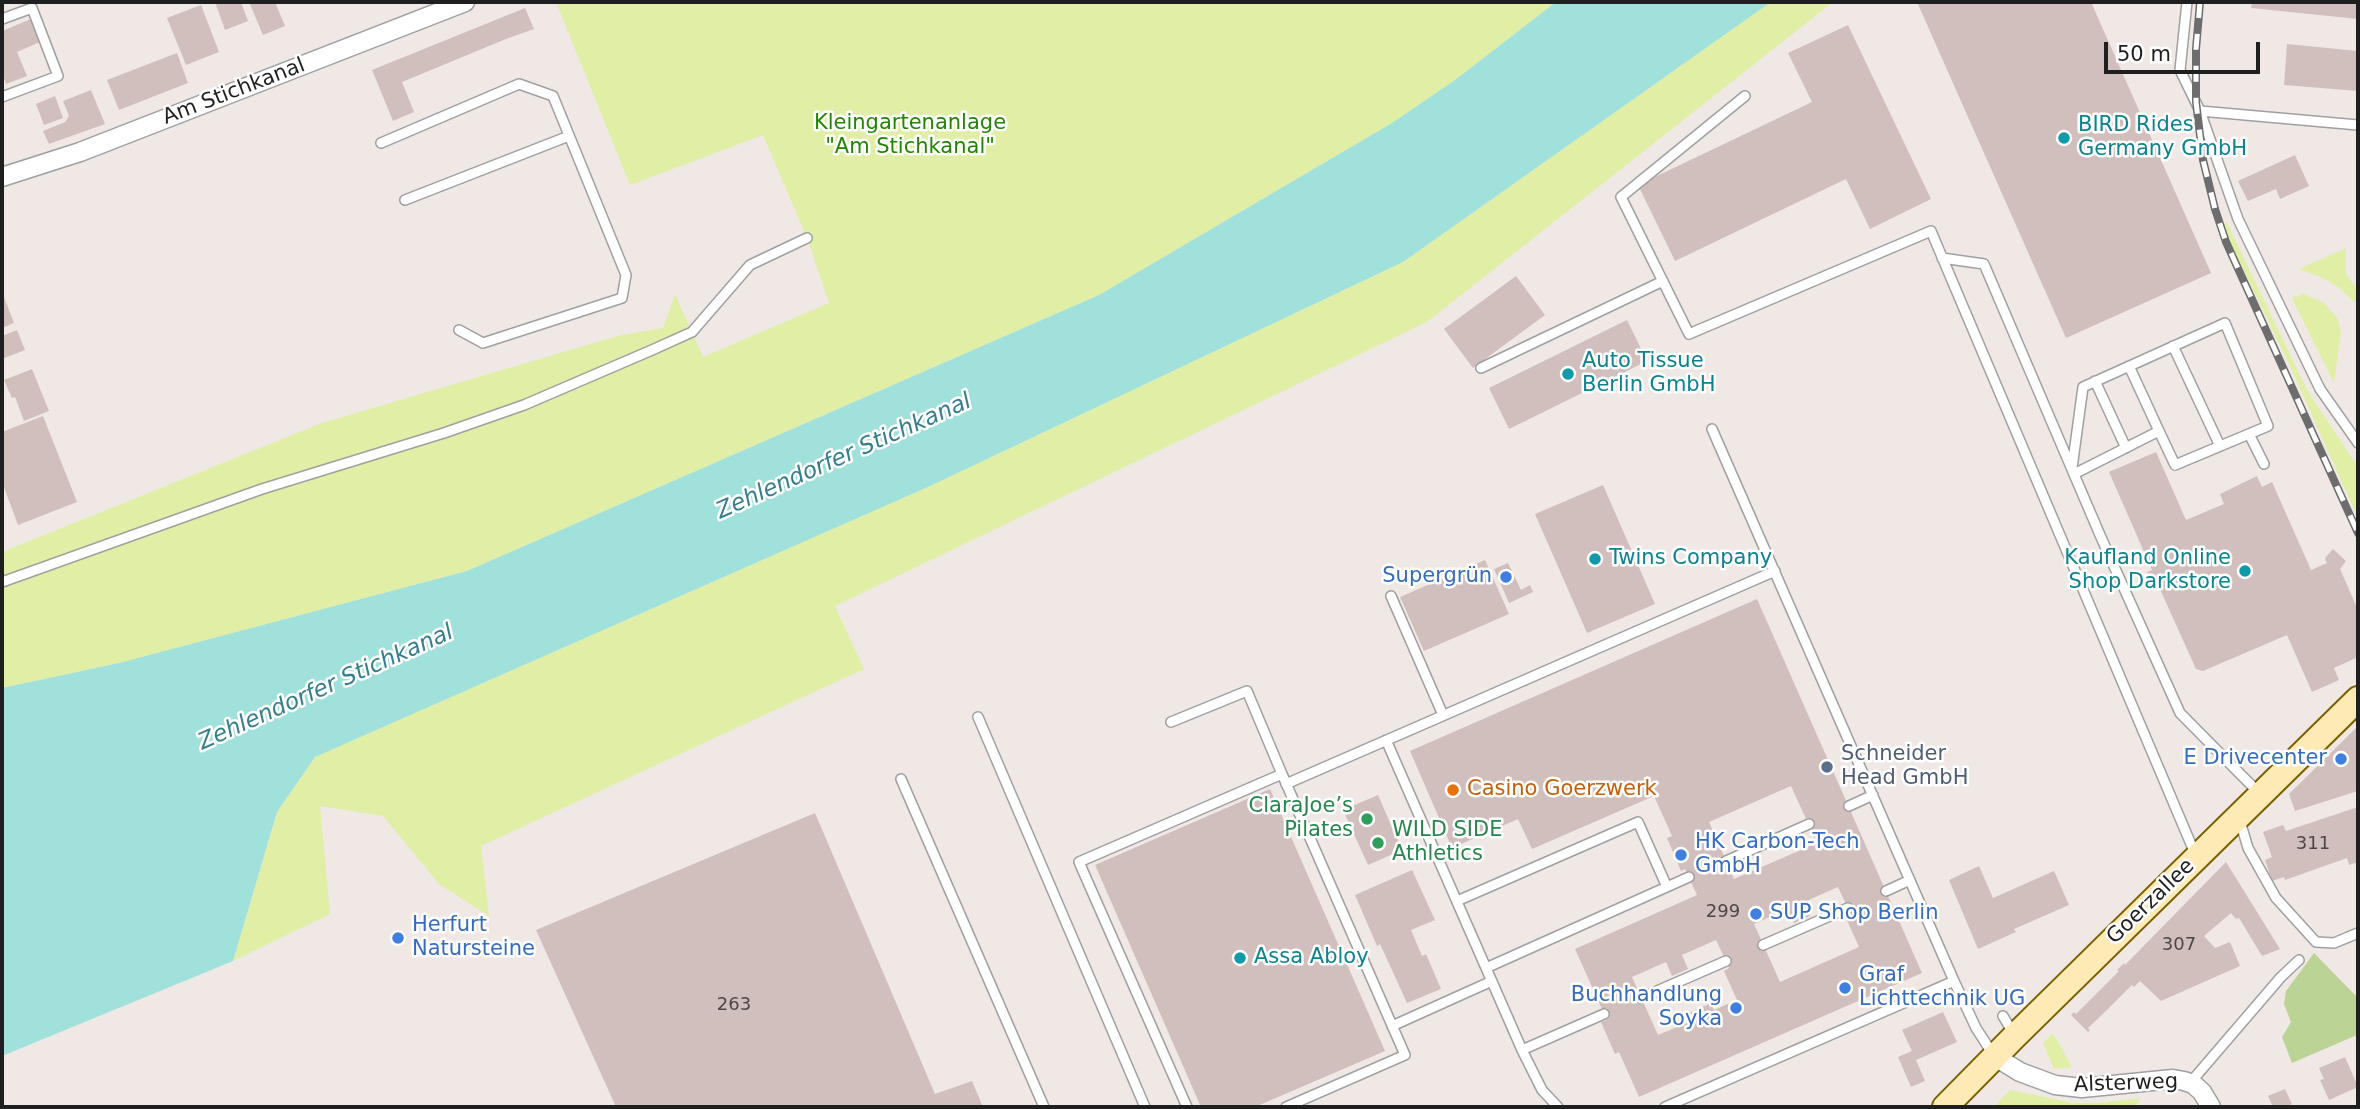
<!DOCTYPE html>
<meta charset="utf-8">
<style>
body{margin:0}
#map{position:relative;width:2360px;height:1109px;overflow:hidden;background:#f0e8e4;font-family:"DejaVu Sans",sans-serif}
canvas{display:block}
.frame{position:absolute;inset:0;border:4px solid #1f1f1f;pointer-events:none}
.scale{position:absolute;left:2104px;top:42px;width:156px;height:32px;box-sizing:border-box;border:4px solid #1f1f1f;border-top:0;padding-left:9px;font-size:21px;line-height:24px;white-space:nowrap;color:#1f1f1f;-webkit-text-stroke:5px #fff;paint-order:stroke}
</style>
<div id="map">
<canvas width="2360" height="1109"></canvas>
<div class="frame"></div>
<div class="scale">50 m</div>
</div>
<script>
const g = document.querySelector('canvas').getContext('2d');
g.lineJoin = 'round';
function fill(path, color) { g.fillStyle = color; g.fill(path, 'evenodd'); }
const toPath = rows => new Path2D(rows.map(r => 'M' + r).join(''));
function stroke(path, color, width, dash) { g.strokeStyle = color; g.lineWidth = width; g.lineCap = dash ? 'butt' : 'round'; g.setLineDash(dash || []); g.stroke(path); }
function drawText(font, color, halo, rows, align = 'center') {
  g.font = font + ' "DejaVu Sans",sans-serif'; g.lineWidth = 5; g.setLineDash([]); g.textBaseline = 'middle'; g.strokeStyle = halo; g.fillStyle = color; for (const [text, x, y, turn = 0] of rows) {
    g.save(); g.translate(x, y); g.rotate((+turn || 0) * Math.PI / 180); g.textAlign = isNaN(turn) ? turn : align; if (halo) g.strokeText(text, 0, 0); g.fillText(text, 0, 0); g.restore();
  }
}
const grass = toPath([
 [556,2,1556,2,1455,80,1392,123,1099,295,467,571,119,663,2,688,2,552,322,423,621,335,663,328,675,294,703,357,829,303,807,238,763,135,630,185],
 [1771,2,1833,2,1427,322,835,606,864,669,481,846,489,916,439,884,383,816,320,806,330,914,233,961,277,812,315,757,928,487,1403,262],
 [2227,223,2308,392,2358,467,2358,518,2289,364,2230,242,2224,224],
 [2346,248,2346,274,2358,291,2358,305,2338,287,2323,278,2299,269],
 [2301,293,2324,303,2338,319,2341,333,2334,383,2292,298,2294,296,2299,297],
 [2053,1033,2072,1067,2054,1069,2043,1043],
 [2010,1090,2073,1103,2098,1103,2140,1098,2136,1107,1994,1107]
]);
const forest = toPath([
 [2314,953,2358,998,2358,1037,2357,1035,2292,1063,2282,1037,2291,1022,2284,1004,2286,991]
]);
const water = toPath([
 [1556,2,1771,2,1403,262,928,487,315,757,277,812,233,961,2,1056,2,688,119,663,467,571,1099,295,1392,123,1455,80]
]);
const building = toPath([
 [215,2,241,2,248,21,225,30],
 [249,2,275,2,285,26,263,35],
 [1917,2,2091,2,2211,273,2066,338],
 [2252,2,2358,2,2358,19,2251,8],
 [201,5,219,52,186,65,167,18],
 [525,8,534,29,506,39,402,82,414,112,393,121,372,70],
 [31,19,40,42,17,52,27,76,6,84,2,73,2,31],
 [1848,25,1931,199,1870,229,1846,179,1675,261,1638,185,1812,102,1788,53],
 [2287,44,2358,51,2358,91,2284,85],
 [177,53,188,83,119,110,107,80],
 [91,90,105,124,49,144,43,131,65,122,69,116,63,101],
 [55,96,63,118,44,125,36,104],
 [2295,155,2309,186,2280,199,2276,189,2248,201,2238,181],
 [1516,276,1545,315,1473,368,1444,329],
 [2,292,14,323,2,328],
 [1627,320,1647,361,1509,429,1489,388],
 [17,330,25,350,2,359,2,336],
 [32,369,49,411,24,421,15,397,12,398,4,380],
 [43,416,77,502,18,525,2,482,2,432],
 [2156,452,2186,520,2224,504,2220,494,2257,476,2262,487,2272,482,2311,570,2327,563,2325,558,2333,549,2346,561,2340,569,2358,610,2358,657,2334,668,2339,680,2312,692,2287,635,2203,671,2196,669,2159,587,2154,589,2147,572,2152,570,2109,472],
 [1603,485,1655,604,1587,633,1535,514],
 [1485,560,1509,614,1424,651,1400,597],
 [1508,563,1521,590,1530,585,1533,592,1509,603,1494,569],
 [1757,599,1922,973,1639,1097,1619,1052,1615,1054,1601,1022,1607,1020,1575,949,1697,895,1685,869,1681,871,1667,838,1672,836,1654,796,1532,849,1518,819,1452,848,1410,751],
 [1791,786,1817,843,1734,879,1709,822],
 [1838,887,1851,915,1846,918,1859,947,1780,982,1754,924,1787,909,1794,923,1810,916,1804,902],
 [1716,940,1729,968,1724,971,1737,1000,1714,1010,1711,1003,1685,1015,1689,1022,1658,1035,1632,977,1666,962,1672,976,1688,969,1682,955],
 [2358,726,2358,791,2295,811,2289,794],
 [1270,789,1385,1051,1255,1107,1201,1107,1095,865],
 [1378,795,1402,850,1368,865,1343,810],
 [2358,807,2358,862,2349,865,2347,858,2285,880,2284,877,2272,881,2265,860,2272,857,2263,832,2283,825,2286,831],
 [815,813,935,1094,972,1081,983,1107,616,1107,536,930],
 [2226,862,2280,949,2262,956,2239,918,2236,919,2231,913,2204,936,2215,948,2230,942,2240,966,2161,1001,2140,981,2134,987,2132,985,2109,1008,2088,1028,2090,1030,2088,1032,2071,1015,2074,1012,2076,1014,2119,971,2117,970,2124,963,2125,965],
 [1979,866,1993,898,2054,871,2069,905,2014,929,2016,932,1978,949,1949,880],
 [1412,870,1435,920,1411,930,1422,956,1426,954,1441,989,1407,1003,1380,944,1377,946,1355,895],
 [1943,1012,1957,1042,1916,1060,1925,1081,1911,1087,1898,1057,1912,1051,1902,1030],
 [2345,1057,2358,1087,2329,1100,2320,1080,2324,1079,2319,1068],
 [2285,1089,2292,1104,2285,1107,2273,1107,2268,1096]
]);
const lane = toPath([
 [2187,2,2180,70,2200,111,2358,125],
 [2,19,32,8,58,76,2,97],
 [1745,96,1621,197,1689,334,1931,231,2196,856],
 [2200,111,2238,219,2320,389,2358,443],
 [381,143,519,84,553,96,626,275,622,298,483,343,459,330],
 [405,200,569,136],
 [1942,258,1984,264,2100,535,2180,713,2259,793],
 [2173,346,2220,446],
 [2129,366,2159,431],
 [1481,368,1663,281],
 [2095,381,2126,448],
 [1712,429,1954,981,1976,1028,1994,1056],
 [2249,434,2264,464],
 [2072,468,2083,387,2225,323,2268,426,2175,465,2159,431,2074,474],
 [2,582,262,489,444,433,524,405,652,350,692,332,750,265,807,238],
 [1391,596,1443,715],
 [978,717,1145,1107],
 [1171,722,1247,691,1282,774],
 [1386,740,1522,1050,1542,1090,1558,1107],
 [901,779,1044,1107],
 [1286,784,1775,571],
 [1849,806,1873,795],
 [2240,821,2248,848,2276,898,2316,942,2334,943,2358,933],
 [1726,861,1809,824],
 [1886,891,1910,880],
 [1457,901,1638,822,1667,887],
 [1763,945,1848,908],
 [1486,968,1689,877],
 [1641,998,1726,961],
 [2003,1016,2013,1033],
 [1392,1026,1492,981],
 [1522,1050,1604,1014],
 [2190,1083,2281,977,2299,960],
 [1187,1107,1079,862,1282,774,1405,1055,1286,1107],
 [1665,1107,1954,981]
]);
const street = toPath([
 [2,177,80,152,465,2],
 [1994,1056,2020,1072,2055,1085,2082,1088,2173,1079,2184,1081,2193,1084,2202,1092,2211,1107]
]);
const secondary = toPath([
 [1945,1107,2015,1036,2358,699]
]);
const rail = toPath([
 [2200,2,2196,49,2196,102,2203,160,2215,209,2226,242,2358,533]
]);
const markers = [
 [2064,138,7,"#0f9aa8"],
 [1568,374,7,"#0f9aa8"],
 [1595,559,7,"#0f9aa8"],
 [2245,571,7,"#0f9aa8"],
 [1506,577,7,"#3f7fe0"],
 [2341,759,7,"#3f7fe0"],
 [1827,767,7,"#5c6f8a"],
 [1453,790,7,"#e8710a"],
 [1367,819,7,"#2e9e5b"],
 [1378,843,7,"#2e9e5b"],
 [1681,855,7,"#3f7fe0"],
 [1756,914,7,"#3f7fe0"],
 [398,938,7,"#3f7fe0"],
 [1240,958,7,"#0f9aa8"],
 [1845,988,7,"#3f7fe0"],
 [1736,1008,7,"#3f7fe0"]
];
const numberNames = [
 ["311",2313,844],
 ["299",1723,912],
 ["307",2179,945],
 ["263",734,1005]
];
const streetNames = [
 ["Am Stichkanal",234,92,-21],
 ["Goerzallee",2151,902,-44],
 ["Alsterweg",2126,1084,-2]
];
const parkNames = [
 ["Kleingartenanlage",910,124],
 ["\"Am Stichkanal\"",910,148]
];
const cultureNames = [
 ["BIRD Rides",2078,126],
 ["Germany GmbH",2078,150],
 ["Auto Tissue",1582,362],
 ["Berlin GmbH",1582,386],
 ["Twins Company",1609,559],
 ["Kaufland Online",2231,559,"right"],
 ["Shop Darkstore",2231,583,"right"],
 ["Assa Abloy",1254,958]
];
const shopNames = [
 ["Supergrün",1492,577,"right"],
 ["E Drivecenter",2327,759,"right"],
 ["HK Carbon-Tech",1695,843],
 ["GmbH",1695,867],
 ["SUP Shop Berlin",1770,914],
 ["Herfurt",412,926],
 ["Natursteine",412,950],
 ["Graf",1859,976],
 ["Lichttechnik UG",1859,1000],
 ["Buchhandlung",1722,996,"right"],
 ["Soyka",1722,1020,"right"]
];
const serviceNames = [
 ["Schneider",1841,755],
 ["Head GmbH",1841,779]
];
const foodNames = [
 ["Casino Goerzwerk",1467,790]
];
const leisureNames = [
 ["ClaraJoe’s",1353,807],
 ["Pilates",1353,831],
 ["WILD SIDE",1392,831,"left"],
 ["Athletics",1392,855,"left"]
];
const waterNames = [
 ["Zehlendorfer Stichkanal",844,457,-24],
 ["Zehlendorfer Stichkanal",326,688,-24]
];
fill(grass, '#e1eea6');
fill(forest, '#bcd396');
fill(water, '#a1e1db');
fill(building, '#d1bfbd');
stroke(lane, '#a0a0a0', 12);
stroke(street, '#a0a0a0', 21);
stroke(secondary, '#7b6000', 28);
stroke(lane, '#fff', 9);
stroke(street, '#fff', 18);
stroke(secondary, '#feeab4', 24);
stroke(rail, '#6d6d6d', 8);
stroke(rail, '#fff', 5, [16]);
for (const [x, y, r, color] of markers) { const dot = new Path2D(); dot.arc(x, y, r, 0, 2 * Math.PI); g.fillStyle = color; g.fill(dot); stroke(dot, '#fff', 2.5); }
drawText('18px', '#4c4746', null, numberNames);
drawText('21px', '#1f1f1f', '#fff', streetNames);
drawText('21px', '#238603', '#fff', parkNames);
drawText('21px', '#0d838f', '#fff', cultureNames, 'left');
drawText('21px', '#366cbe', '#fff', shopNames, 'left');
drawText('21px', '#4e5e75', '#fff', serviceNames, 'left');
drawText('21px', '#c56008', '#fff', foodNames, 'left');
drawText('21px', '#27864d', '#fff', leisureNames, 'right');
drawText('italic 23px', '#367e8d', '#fff', waterNames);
</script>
